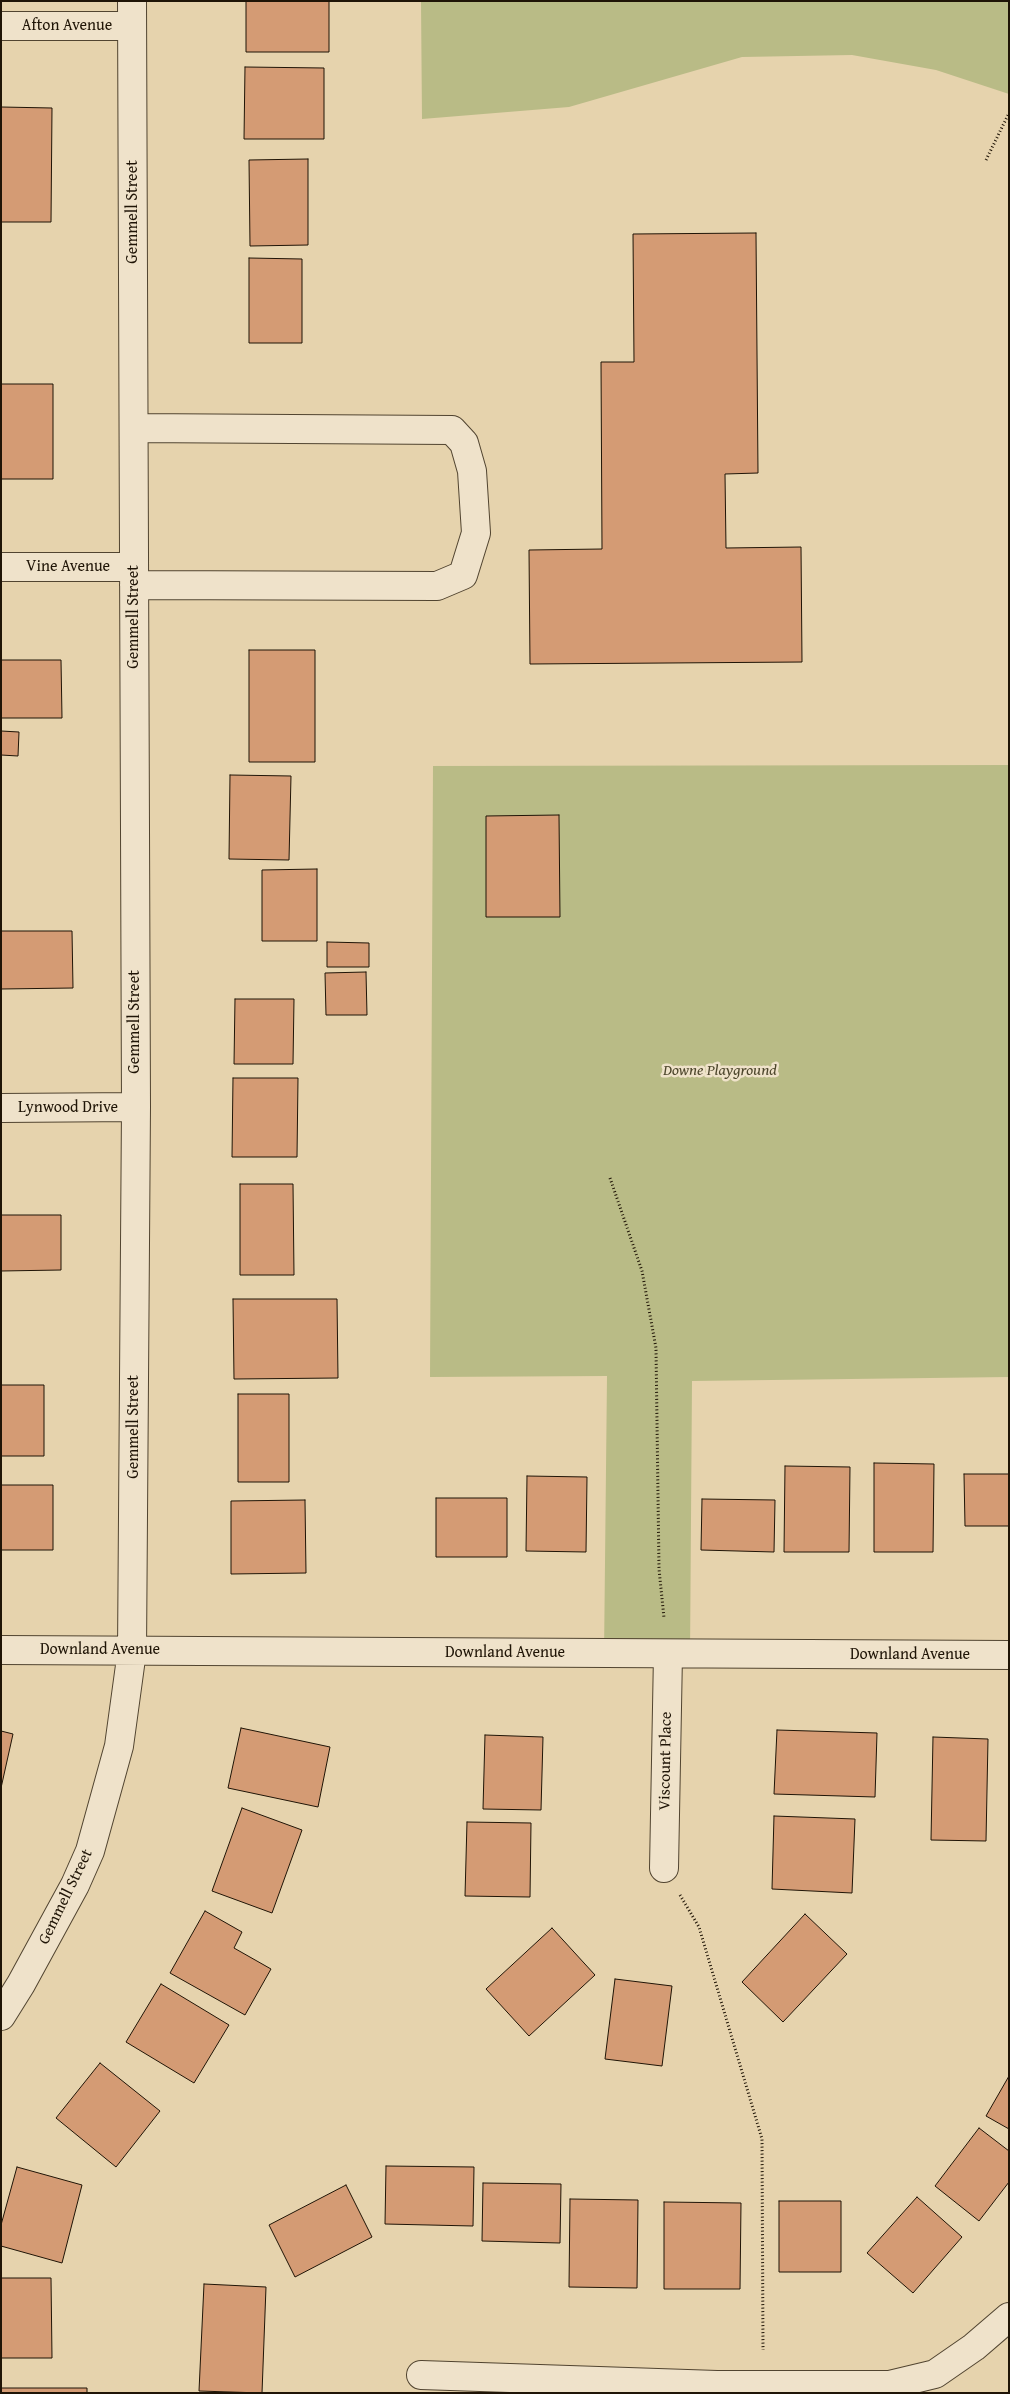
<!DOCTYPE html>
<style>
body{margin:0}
#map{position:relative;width:1010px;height:2394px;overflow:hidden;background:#e6d3ad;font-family:"Gentium Book Plus",serif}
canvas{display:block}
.frame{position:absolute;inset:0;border:2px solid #1f1406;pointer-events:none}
</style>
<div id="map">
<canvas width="1010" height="2394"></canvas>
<div class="frame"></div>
</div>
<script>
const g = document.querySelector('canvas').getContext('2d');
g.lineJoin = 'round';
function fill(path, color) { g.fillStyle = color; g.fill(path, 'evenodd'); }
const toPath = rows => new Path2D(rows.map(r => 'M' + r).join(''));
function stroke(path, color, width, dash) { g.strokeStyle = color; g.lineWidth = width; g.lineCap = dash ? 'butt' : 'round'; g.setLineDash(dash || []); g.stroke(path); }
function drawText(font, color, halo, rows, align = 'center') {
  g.font = font + ' "Gentium Book Plus",serif'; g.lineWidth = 5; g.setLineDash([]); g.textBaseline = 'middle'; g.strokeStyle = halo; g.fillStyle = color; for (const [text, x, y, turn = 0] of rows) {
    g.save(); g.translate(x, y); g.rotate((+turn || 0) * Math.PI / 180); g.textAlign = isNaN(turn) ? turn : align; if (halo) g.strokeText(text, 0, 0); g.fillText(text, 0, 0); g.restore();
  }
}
const green = toPath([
 [421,1,1009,1,1009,94,936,70,852,55,742,57,569,107,422,119],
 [1009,765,1009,1377,692,1381,690,1656,604,1656,607,1376,430,1377,433,766]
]);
const building = toPath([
 [246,1,329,1,329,52,246,52,246,1],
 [245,67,324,68,324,139,244,139,245,67],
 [1,107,52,108,51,222,1,222,1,107],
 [308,159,308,245,250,246,249,160,308,159],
 [756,233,758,473,725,474,726,548,801,547,802,662,530,664,529,550,602,549,601,362,634,362,633,234,756,233],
 [249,258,302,259,302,343,249,343,249,258],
 [1,384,53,384,53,479,1,479,1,384],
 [249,650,315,650,315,762,249,762,249,650],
 [1,660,61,660,62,718,1,718,1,660],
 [1,731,19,732,18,756,1,755,1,731],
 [230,775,291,776,289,860,229,859,230,775],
 [559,815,560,917,486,917,486,816,559,815],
 [317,869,317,941,262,941,262,870,317,869],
 [1,931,72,931,73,988,1,989,1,931],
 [327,942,369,943,369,967,327,967,327,942],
 [366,972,367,1015,326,1015,325,973,366,972],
 [235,999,294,999,293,1064,234,1064,235,999],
 [233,1078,298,1078,297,1157,232,1157,233,1078],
 [240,1184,293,1184,294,1275,240,1275,240,1184],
 [1,1215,61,1215,61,1270,1,1271,1,1215],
 [233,1299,337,1299,338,1378,234,1379,233,1299],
 [1,1385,44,1385,44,1456,1,1456,1,1385],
 [238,1394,289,1394,289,1482,238,1482,238,1394],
 [874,1463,934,1464,933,1552,874,1552,874,1463],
 [785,1466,850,1467,849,1552,784,1552,785,1466],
 [964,1474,1009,1474,1009,1526,965,1526,964,1474],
 [527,1476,587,1477,586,1552,526,1551,527,1476],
 [1,1485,53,1485,53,1550,1,1550,1,1485],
 [436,1498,507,1498,507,1557,436,1557,436,1498],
 [702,1499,775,1500,774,1552,701,1550,702,1499],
 [305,1500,306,1573,231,1574,231,1501,305,1500],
 [241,1728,330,1747,318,1807,228,1788,241,1728],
 [777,1730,877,1733,875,1797,774,1794,777,1730],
 [1,1731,13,1734,1,1788,1,1731],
 [485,1735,543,1737,541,1810,483,1809,485,1735],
 [933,1737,988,1739,986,1841,931,1840,933,1737],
 [242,1808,302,1830,272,1913,212,1891,242,1808],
 [774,1816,855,1819,852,1893,772,1889,774,1816],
 [467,1822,531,1823,530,1897,465,1896,467,1822],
 [205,1911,242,1932,234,1948,271,1969,245,2015,170,1973,205,1911],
 [805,1914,847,1954,783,2022,742,1982,805,1914],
 [552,1928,595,1975,529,2036,486,1989,552,1928],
 [615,1979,672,1986,662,2066,605,2059,615,1979],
 [161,1984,229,2025,194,2083,126,2042,161,1984],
 [100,2063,160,2111,116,2167,56,2118,100,2063],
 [1009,2076,1009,2129,986,2116,1009,2076],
 [979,2128,1009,2151,1009,2182,979,2221,935,2186,979,2128],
 [386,2166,474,2167,473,2226,385,2224,386,2166],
 [17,2167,82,2185,62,2263,1,2246,1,2225,17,2167],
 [483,2183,561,2184,560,2243,482,2241,483,2183],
 [346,2185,372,2237,295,2277,269,2225,346,2185],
 [917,2197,962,2237,913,2293,867,2253,917,2197],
 [570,2199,638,2200,637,2288,569,2287,570,2199],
 [779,2201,841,2201,841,2272,779,2272,779,2201],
 [664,2202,741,2203,740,2289,664,2289,664,2202],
 [1,2278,51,2278,52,2358,1,2358,1,2278],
 [204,2284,266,2287,262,2393,199,2391,204,2284],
 [1,2388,87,2388,87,2393,1,2393,1,2388]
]);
const path = toPath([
 [986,160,1009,113],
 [610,1178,642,1271,656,1348,659,1569,664,1618],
 [680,1895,699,1927,762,2139,763,2350]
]);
const minor = toPath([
 [1,26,132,26],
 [134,428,452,430,464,443,472,471,476,533,463,575,437,586,134,585],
 [1,567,134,567],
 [1,1108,136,1107],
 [1,1650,1009,1655],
 [664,1868,668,1654],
 [1,2016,21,1984,75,1885,90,1851,119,1746,132,1651,136,1107,132,1],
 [421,2375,717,2385,889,2385,935,2374,974,2347,1009,2317]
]);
const streetNames = [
 ["Afton Avenue",67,26],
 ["Gemmell Street",133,212,-90],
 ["Vine Avenue",68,567],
 ["Gemmell Street",134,617,-90],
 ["Gemmell Street",135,1022,-90],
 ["Lynwood Drive",68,1108],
 ["Gemmell Street",134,1427,-90],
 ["Downland Avenue",100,1650],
 ["Downland Avenue",505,1653],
 ["Downland Avenue",910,1655],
 ["Viscount Place",666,1761,-89],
 ["Gemmell Street",66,1897,-64]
];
const parkNames = [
 ["Downe Playground",720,1071]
];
fill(green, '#b9bb86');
fill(building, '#d49b74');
stroke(building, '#1f1406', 1);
stroke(minor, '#514430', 30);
stroke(path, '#1f1406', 3, [1, 2.5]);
stroke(minor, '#efe2ca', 28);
drawText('16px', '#1f1406', '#efe2ca', streetNames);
drawText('italic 16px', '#4d462c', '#efe2ca', parkNames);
</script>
